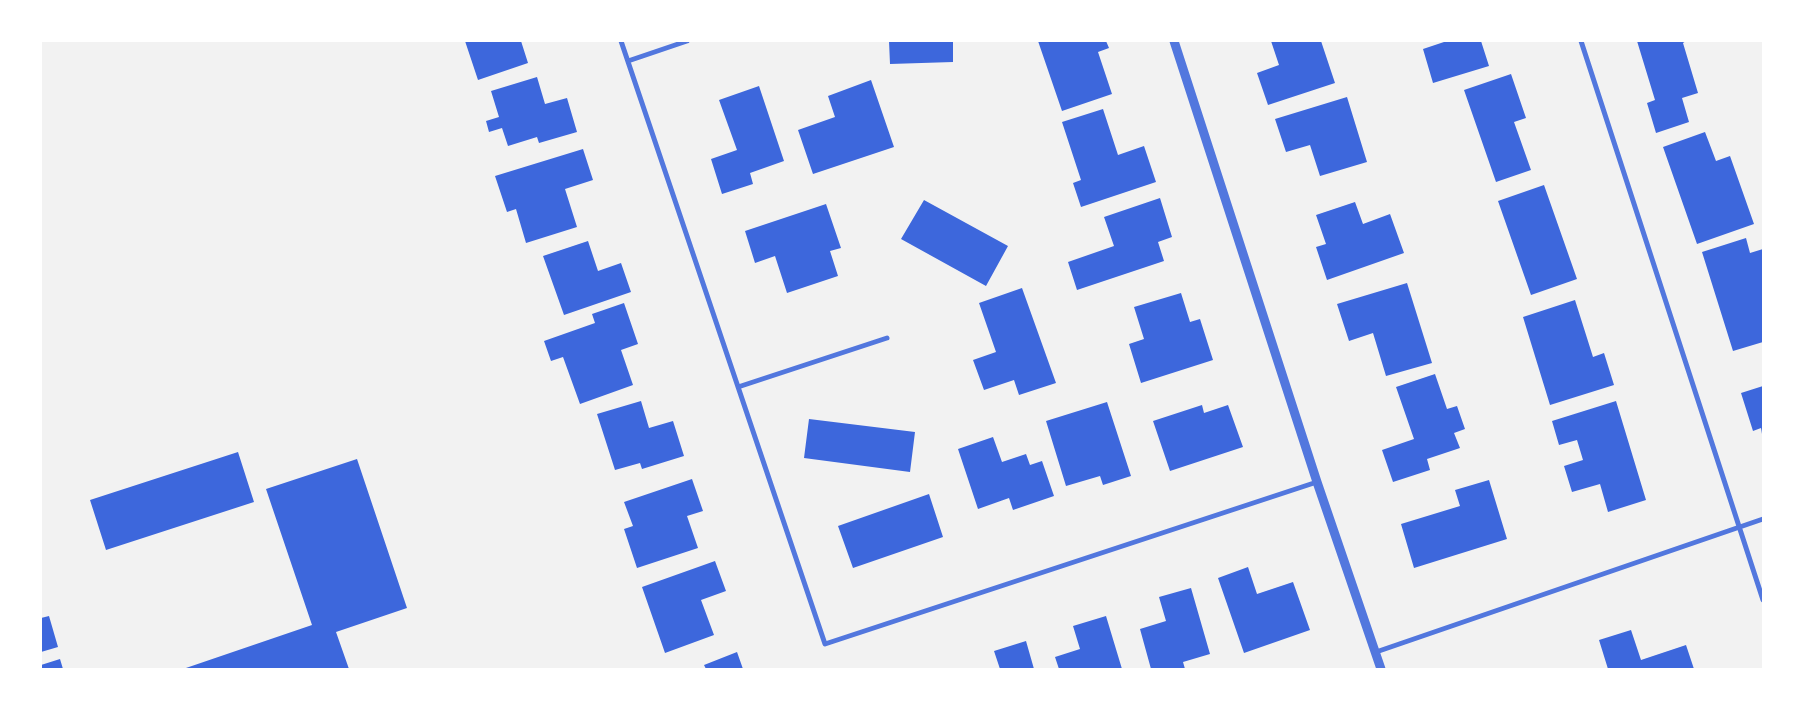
<!DOCTYPE html>
<style>
body{margin:0}
#map{position:relative;width:1804px;height:710px;overflow:hidden;background:#f2f2f2;font-family:Quicksand,sans-serif}
canvas{display:block}
.frame{position:absolute;inset:0;border:42px solid #fff;pointer-events:none}
</style>
<div id="map">
<canvas width="1804" height="710"></canvas>
<div class="frame"></div>
</div>
<script>
const g = document.querySelector('canvas').getContext('2d');
g.lineJoin = 'round';
function fill(path, color) { g.fillStyle = color; g.fill(path, 'evenodd'); }
const toPath = rows => new Path2D(rows.map(r => 'M' + r).join(''));
function stroke(path, color, width, dash) { g.strokeStyle = color; g.lineWidth = width; g.lineCap = dash ? 'butt' : 'round'; g.setLineDash(dash || []); g.stroke(path); }
const building = toPath([
 [465,41,521,41,528,63,478,80],
 [889,41,953,41,953,62,890,64],
 [1038,41,1106,41,1109,48,1098,52,1112,94,1062,111],
 [1271,41,1321,41,1335,83,1268,105,1257,73,1279,65],
 [1447,41,1481,41,1489,66,1433,83,1423,49],
 [1637,41,1686,41,1683,43,1698,93,1682,98,1689,122,1656,133,1647,103,1655,100],
 [1511,74,1526,118,1514,122,1531,170,1496,182,1464,90],
 [537,77,545,104,567,98,577,132,539,143,537,137,508,146,502,128,489,132,486,121,499,117,491,91],
 [871,80,894,147,813,174,798,130,835,117,828,96],
 [759,86,784,161,750,173,753,184,722,194,711,159,737,150,719,100],
 [1347,97,1367,162,1320,176,1310,145,1286,152,1275,119],
 [1103,109,1118,155,1144,146,1156,182,1081,207,1073,183,1081,180,1062,122],
 [1705,132,1716,161,1730,156,1754,224,1697,244,1663,147],
 [583,149,593,180,565,189,577,227,526,243,516,209,507,212,495,176],
 [1544,185,1577,279,1531,295,1498,201],
 [1160,198,1172,237,1158,242,1164,261,1077,290,1068,262,1114,246,1104,217],
 [924,200,1008,246,986,286,901,239],
 [1355,202,1363,224,1390,214,1404,253,1327,280,1316,247,1326,244,1316,215],
 [826,204,841,248,830,251,838,276,787,293,775,256,755,263,745,231],
 [1746,238,1750,253,1763,249,1763,342,1733,351,1702,252],
 [588,241,598,271,621,263,631,292,564,315,543,256],
 [1407,283,1432,363,1386,376,1373,333,1349,341,1337,304],
 [1022,288,1056,383,1019,395,1014,380,984,390,973,360,996,352,979,303],
 [1181,293,1190,322,1200,319,1213,360,1141,383,1129,344,1144,339,1134,307],
 [1575,300,1593,357,1604,353,1614,385,1550,405,1523,317],
 [624,303,638,344,621,350,633,385,580,404,563,357,551,361,544,341,595,323,592,314],
 [1435,374,1447,409,1457,406,1465,429,1454,433,1460,448,1427,459,1430,470,1393,482,1382,450,1414,439,1396,387],
 [1763,386,1763,434,1762,434,1761,428,1753,431,1741,393],
 [641,401,649,428,673,421,684,456,642,469,640,463,615,470,597,414],
 [1616,401,1646,500,1608,512,1600,484,1572,492,1564,466,1583,460,1577,440,1559,445,1552,421],
 [1107,402,1131,476,1103,485,1100,476,1066,486,1046,421],
 [1202,405,1204,413,1228,405,1243,447,1170,471,1153,421],
 [809,419,915,432,910,472,804,458],
 [993,437,1002,462,1026,454,1030,465,1042,461,1054,496,1013,510,1009,498,978,509,958,449],
 [238,452,254,502,106,550,90,500],
 [357,459,407,608,336,632,349,669,183,669,312,625,266,489],
 [692,479,703,511,687,516,698,548,637,568,624,529,633,526,624,502],
 [1489,480,1507,539,1414,568,1401,524,1460,506,1455,490],
 [929,494,943,537,853,568,838,526],
 [715,561,726,591,701,600,714,635,665,653,642,587],
 [1248,567,1257,594,1293,582,1310,630,1244,653,1218,578],
 [1191,588,1210,654,1183,662,1185,669,1151,669,1140,629,1166,621,1159,597],
 [49,616,58,647,41,652,41,618],
 [1106,616,1122,669,1059,669,1055,657,1080,649,1073,626],
 [1631,630,1641,660,1686,645,1694,669,1608,669,1599,640],
 [1026,641,1034,669,1000,669,994,651],
 [737,652,743,669,706,669,704,665],
 [60,659,63,669,41,669,41,665]
]);
const minor = toPath([
 [621,41,825,644,1317,482],
 [1581,41,1763,600],
 [628,61,687,41],
 [738,387,887,338],
 [1376,652,1763,519]
]);
const tertiary = toPath([
 [1174,41,1317,482,1381,669]
]);
fill(building, '#3d67dc');
stroke(minor, '#5277de', 5);
stroke(tertiary, '#5277de', 9);
</script>
